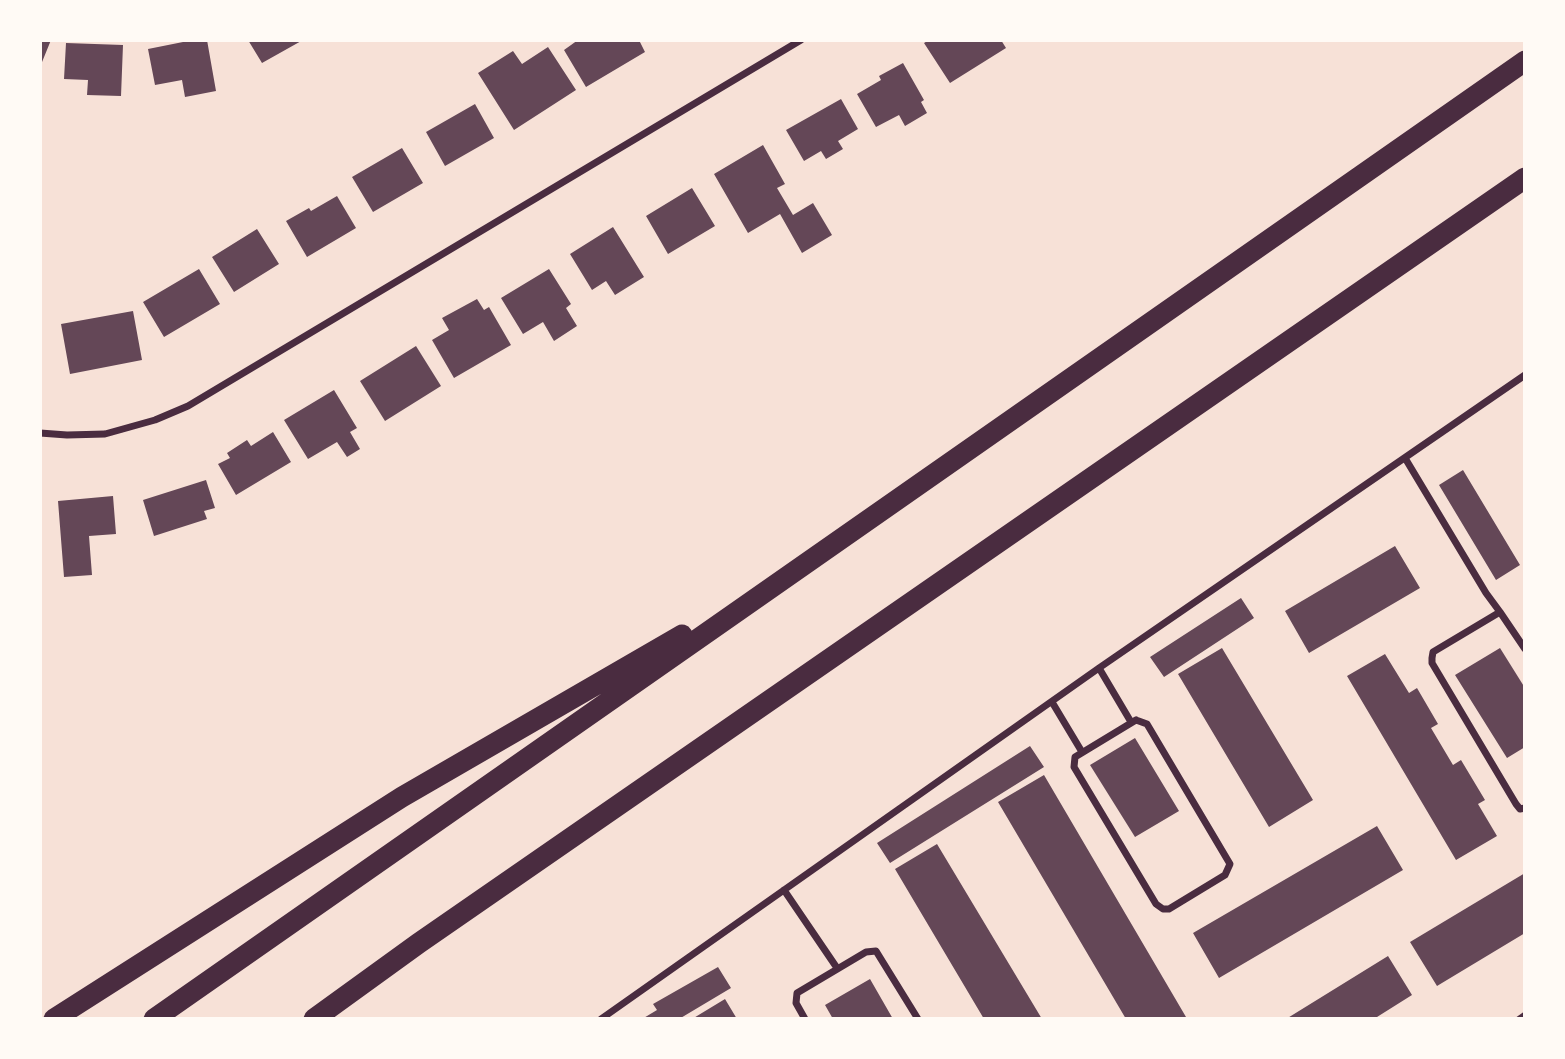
<!DOCTYPE html>
<style>
body{margin:0}
#map{position:relative;width:1565px;height:1059px;overflow:hidden;background:#f7e1d7;font-family:Lato,sans-serif}
canvas{display:block}
.frame{position:absolute;inset:0;border:42px solid #fffaf5;pointer-events:none}
</style>
<div id="map">
<canvas width="1565" height="1059"></canvas>
<div class="frame"></div>
</div>
<script>
const g = document.querySelector('canvas').getContext('2d');
g.lineJoin = 'round';
function fill(path, color) { g.fillStyle = color; g.fill(path, 'evenodd'); }
const toPath = rows => new Path2D(rows.map(r => 'M' + r).join(''));
function stroke(path, color, width, dash) { g.strokeStyle = color; g.lineWidth = width; g.lineCap = dash ? 'butt' : 'round'; g.setLineDash(dash || []); g.stroke(path); }
const building = toPath([
 [40,40,51,40,40,67],
 [193,40,207,40,216,91,185,97,182,80,155,85,148,49],
 [248,40,303,40,262,63],
 [578,40,639,40,645,52,586,87,564,50],
 [929,40,1001,40,1006,48,950,83,924,43],
 [66,43,123,45,121,96,87,95,88,80,64,79],
 [548,47,576,90,514,130,478,73,513,51,522,64],
 [903,63,924,100,921,102,927,113,905,126,899,115,876,127,857,94,881,80,879,76],
 [841,99,858,129,838,141,843,149,826,159,821,151,804,161,786,130],
 [475,104,494,138,445,166,426,132],
 [763,145,785,184,777,188,793,215,813,203,832,235,802,253,780,214,748,233,714,174],
 [402,148,423,183,373,212,352,177],
 [692,188,715,226,668,254,646,216],
 [337,196,356,228,307,257,286,221,309,208,311,211],
 [613,227,644,277,615,295,606,281,592,290,570,254],
 [257,229,279,264,234,292,212,257],
 [199,269,220,304,164,337,143,302],
 [549,269,571,304,566,308,577,326,554,341,543,322,523,334,501,298],
 [477,299,484,310,489,307,511,345,454,378,432,340,449,330,442,318],
 [133,311,142,360,70,374,61,324],
 [416,346,441,386,385,421,360,381],
 [334,390,357,428,350,432,360,449,347,457,337,442,308,459,284,420],
 [273,432,291,462,236,495,218,464,230,458,227,453,247,440,251,446],
 [1463,470,1520,565,1496,580,1439,485],
 [206,480,215,508,204,511,207,519,154,536,143,500],
 [113,496,116,534,89,536,92,575,64,577,58,501],
 [1395,546,1420,588,1309,653,1285,611],
 [1241,598,1254,618,1164,677,1150,657],
 [1222,648,1313,800,1269,827,1178,674],
 [1500,648,1525,688,1525,747,1507,758,1455,675],
 [1385,654,1409,693,1417,688,1438,724,1431,728,1453,765,1461,760,1485,800,1478,804,1497,836,1456,860,1347,676],
 [1135,738,1179,811,1135,837,1090,765],
 [1030,746,1044,767,890,863,877,843],
 [1044,775,1186,1017,1182,1019,1126,1019,998,802],
 [1377,826,1403,870,1219,978,1193,933],
 [937,844,1042,1019,984,1019,895,869],
 [1525,873,1525,933,1437,986,1410,942],
 [1388,956,1412,995,1377,1017,1379,1019,1286,1019],
 [718,967,731,988,679,1019,642,1019,657,1010,653,1004],
 [870,979,893,1019,833,1019,825,1005],
 [725,999,737,1019,692,1019]
]);
const service = toPath([
 [1518,1019,1525,1014]
]);
const minor = toPath([
 [40,433,67,435,105,434,155,420,188,406,801,40],
 [1405,458,1486,593,1500,612],
 [1525,649,1500,612,1433,652,1432,658,1432,663,1516,804,1520,809,1525,808],
 [1099,668,1131,722],
 [1052,702,1082,752],
 [1136,720,1147,724,1230,864,1225,875,1169,909,1163,909,1156,904,1074,767,1075,757,1136,720],
 [784,890,837,968],
 [601,1019,1099,668,1525,375],
 [805,1019,796,1003,797,993,866,952,876,951,918,1019]
]);
const motorway = toPath([
 [54,1019,402,797,682,635],
 [154,1019,1525,61],
 [314,1019,419,943,1525,178]
]);
fill(building, '#644757');
stroke(service, '#4a2c40', 5);
stroke(minor, '#4a2c40', 7);
stroke(motorway, '#4a2c40', 21);
</script>
